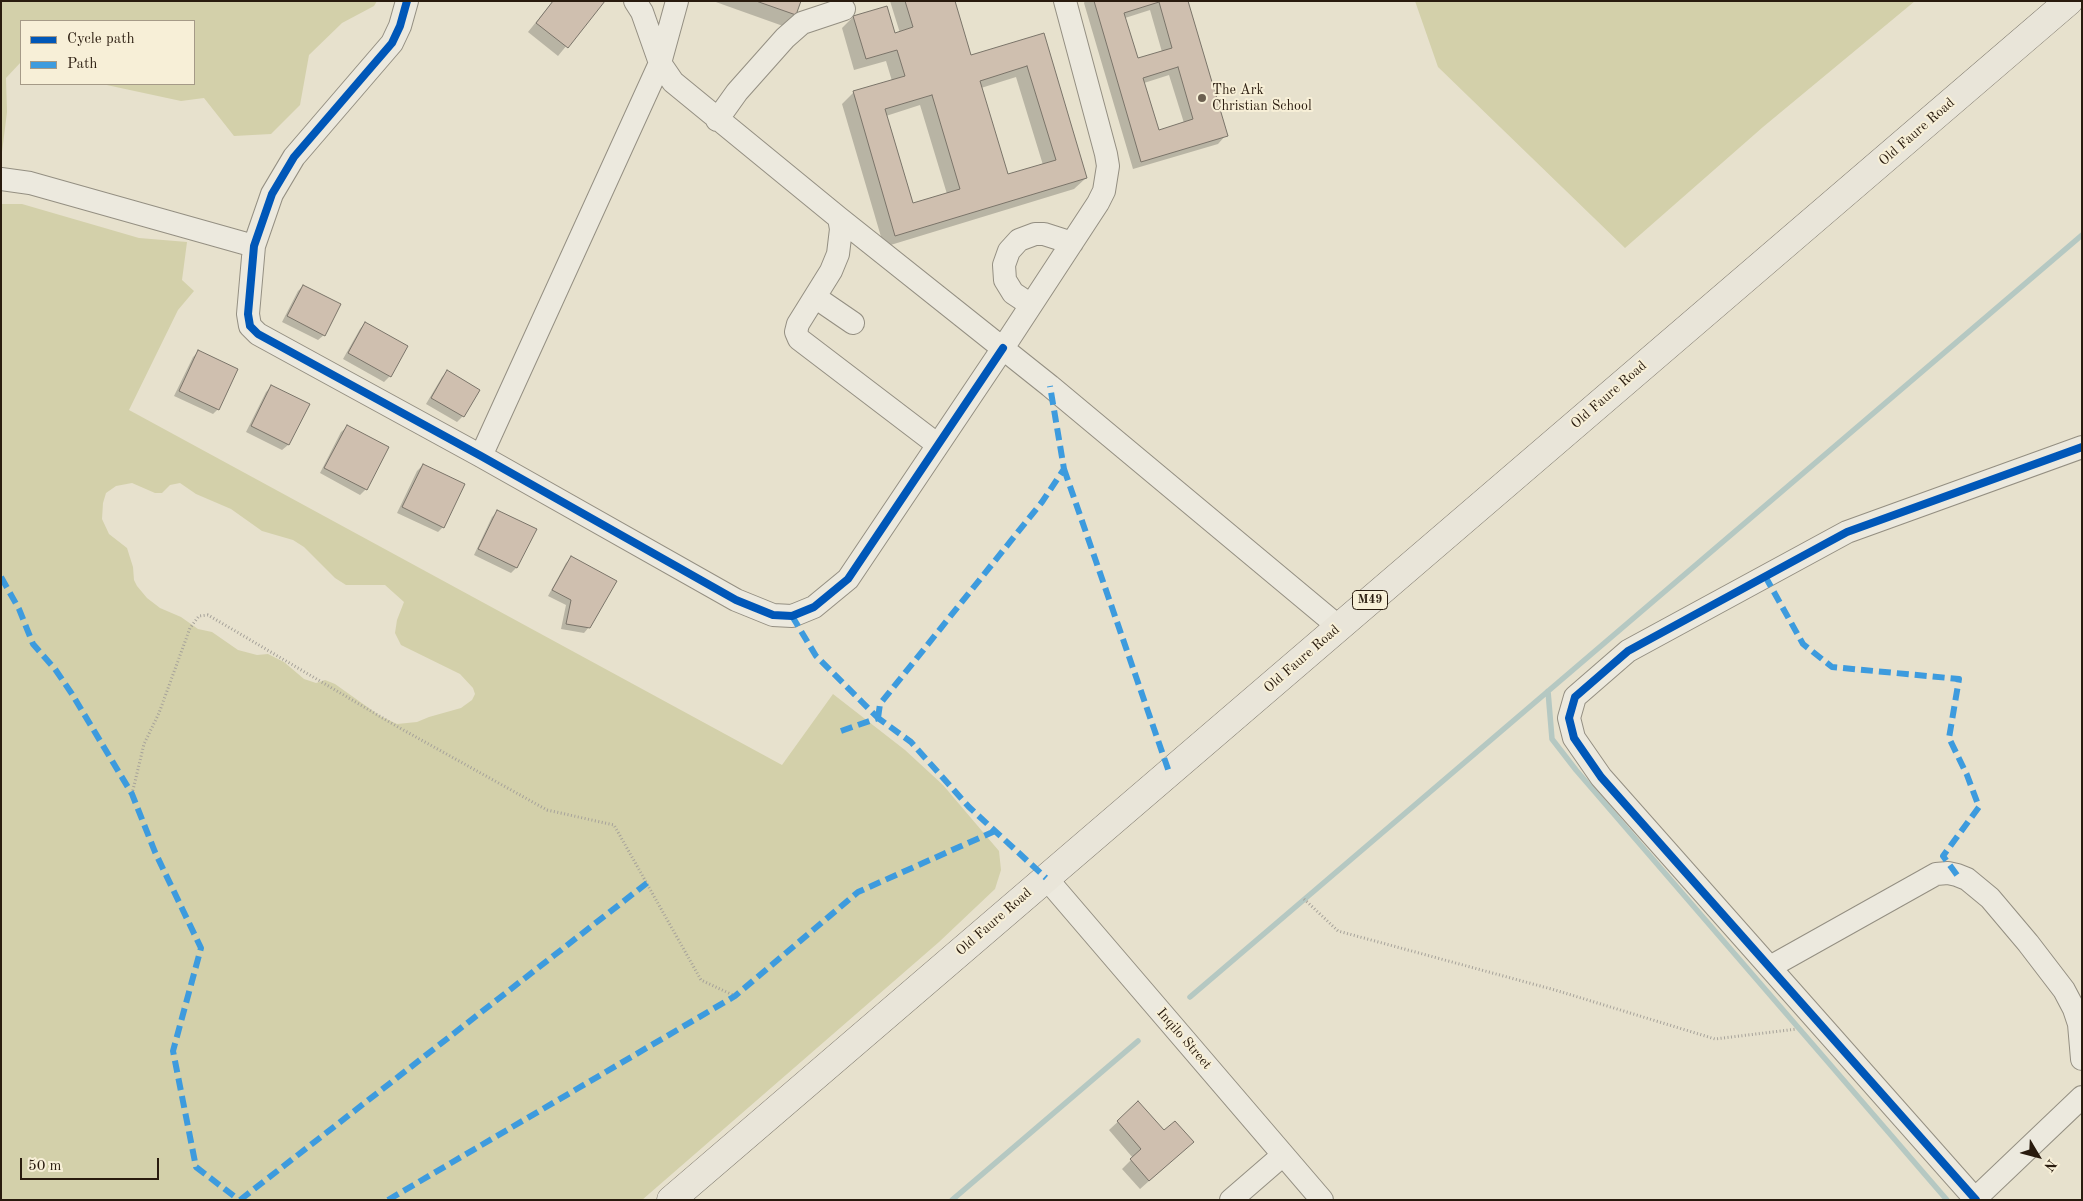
<!DOCTYPE html>
<style>
body{margin:0}
#map{position:relative;width:2083px;height:1201px;overflow:hidden;background:#e7e1cd;font-family:"Old Standard TT",serif}
canvas{display:block}
.frame{position:absolute;inset:0;border:2px solid #291b0e;pointer-events:none}
.legend{position:absolute;left:20px;top:20px;width:175px;height:65px;box-sizing:border-box;background:#f7efd7;border:1px solid #a59a87;margin:0;padding:6px 9px;list-style:none;font-size:15px;color:#291b0e}
.legend li{display:flex;align-items:center;gap:10px;height:25px}
.legend b{width:25px;border:1px solid #a59a87}
.north{position:absolute;left:2013px;top:1131px;width:50px;height:50px;-webkit-text-stroke:4px #f7efd7;paint-order:stroke;rotate:127deg;font-size:14px;font-weight:700;line-height:20px;text-align:center;color:#291b0e}
.north::after{content:'';display:block;margin:auto;width:18px;height:22px;background:#291b0e;clip-path:polygon(50% 0,100% 100%,50% 72%,0 100%)}
.scale{position:absolute;left:20px;top:1158px;width:139px;height:22px;box-sizing:border-box;border:2px solid #291b0e;border-top:0;padding-left:6px;font-size:15px;line-height:18px;white-space:nowrap;color:#291b0e;-webkit-text-stroke:4px #f7efd7;paint-order:stroke}
</style>
<div id="map">
<canvas width="2083" height="1201"></canvas>
<div class="frame"></div>
<ul class="legend">
<li><b style="height:6px;background:#0057b8"></b>Cycle path</li>
<li><b style="height:6px;background:#3d9bde"></b>Path</li>
</ul>
<div class="north">N</div>
<div class="scale">50 m</div>
</div>
<script>
const g = document.querySelector('canvas').getContext('2d');
g.lineJoin = 'round';
function fill(path, color) { g.fillStyle = color; g.fill(path, 'evenodd'); }
const toPath = rows => new Path2D(rows.map(r => 'M' + r).join(''));
function stroke(path, color, width, dash) { g.strokeStyle = color; g.lineWidth = width; g.lineCap = dash ? 'butt' : 'round'; g.setLineDash(dash || []); g.stroke(path); }
function drawText(font, color, halo, rows, align = 'center') {
  g.font = font + ' "Old Standard TT",serif'; g.lineWidth = 4; g.setLineDash([]); g.textBaseline = 'middle'; g.strokeStyle = halo; g.fillStyle = color; for (const [text, x, y, turn = 0] of rows) {
    g.save(); g.translate(x, y); g.rotate((+turn || 0) * Math.PI / 180); g.textAlign = isNaN(turn) ? turn : align; if (halo) g.strokeText(text, 0, 0); g.fillText(text, 0, 0); g.restore();
  }
}
const green = toPath([
 [1,1,377,1,374,6,342,23,309,55,300,105,271,134,234,136,204,98,181,101,102,84,194,84,194,21,21,21,21,62,6,78,7,112,1,160],
 [1415,1,1915,1,1763,127,1625,248,1438,67],
 [1,204,22,204,139,238,187,242,182,280,194,291,178,310,129,410,782,765,833,694,905,750,943,785,999,851,1001,870,995,889,939,942,642,1200,1,1200],
 [132,483,155,493,162,493,170,485,180,483,196,494,231,509,262,531,293,540,304,547,335,578,346,585,385,585,404,602,397,620,395,633,401,645,460,674,473,688,475,694,472,700,461,708,429,717,417,722,397,724,380,716,335,684,325,680,316,683,304,679,284,662,268,654,257,655,238,650,212,632,198,629,181,617,160,608,147,598,137,586,134,580,133,567,127,548,109,534,102,519,103,503,106,493,116,486]
]);
const shadow = toPath([
 [553,1,603,1,558,56,528,32],
 [713,1,799,1,795,14,783,26],
 [890,1,954,1,970,57,1044,35,1086,178,1074,189,884,247,842,104,853,93,892,81,886,61,854,70,842,28,853,17,886,7,894,34,900,33],
 [1016,77,1043,165,1007,176,981,88],
 [920,105,947,194,912,205,886,116],
 [1085,1,1187,1,1226,135,1218,144,1133,169,1084,3],
 [1150,10,1162,52,1137,59,1125,18],
 [1169,75,1184,123,1158,131,1144,83],
 [303,286,324,335,318,340,282,322,298,291],
 [365,323,407,346,390,376,384,382,343,359,360,329],
 [198,352,218,409,213,414,174,396,193,357],
 [447,372,478,390,463,416,457,422,426,404,442,377],
 [272,386,308,404,288,445,282,450,246,432,266,392],
 [347,427,366,489,360,495,320,473,341,432],
 [423,465,443,527,438,532,397,513,417,471],
 [498,511,516,568,511,573,474,555,492,517],
 [572,557,589,627,584,633,561,629,566,605,548,596,566,563],
 [1138,1103,1183,1151,1140,1189,1122,1169,1133,1158,1109,1130]
]);
const stream = toPath([
 [1548,691,1552,739,1576,770,1947,1200],
 [1190,997,2082,235],
 [952,1200,1138,1041]
]);
const building = toPath([
 [553,1,605,1,568,48,536,23,553,1],
 [756,1,801,1,796,15,756,1],
 [905,1,955,1,971,55,1044,33,1087,178,895,236,853,91,905,76,897,50,866,59,853,16,887,6,895,33,913,27,905,1],
 [1027,66,1056,160,1008,174,980,81,1027,66],
 [932,95,960,189,913,203,885,109,932,95],
 [1094,1,1188,1,1228,136,1141,162,1094,1],
 [1159,2,1172,48,1138,58,1124,13,1159,2],
 [1178,67,1193,119,1159,130,1143,78,1178,67],
 [303,285,341,304,325,336,287,316,303,285],
 [365,322,408,346,391,377,348,353,365,322],
 [198,350,238,369,219,410,179,391,198,350],
 [447,370,480,390,464,417,431,398,447,370],
 [271,385,310,404,289,445,251,426,271,385],
 [347,425,389,447,367,490,324,468,347,425],
 [423,464,465,484,444,528,402,507,423,464],
 [497,510,537,529,517,568,478,549,497,510],
 [571,556,617,581,590,628,566,624,571,600,552,590,571,556],
 [1138,1101,1164,1130,1175,1121,1194,1142,1149,1181,1130,1159,1141,1149,1117,1121,1138,1101]
]);
const path = toPath([
 [132,794,144,744,159,713,190,628,199,616,208,615,398,727,547,810,614,825,701,980,735,996],
 [1304,899,1338,931,1555,990,1715,1039,1797,1029]
]);
const minor = toPath([
 [407,1,400,26,392,43,294,157,272,194,254,246,248,314,250,326,258,334,481,456,736,600,773,615,792,616,814,607,848,579,1003,348,1098,203,1104,191,1108,166,1106,154,1065,1],
 [635,1,642,12,660,63,673,82,839,218,1050,386,1339,627],
 [717,120,737,92,785,38,802,23,844,9],
 [1,179,30,183,254,246],
 [839,218,841,229,838,254,831,271,798,324,796,332,799,339,938,445],
 [815,297,853,323],
 [1031,305,1013,293,1005,280,1004,265,1009,251,1019,240,1035,234,1044,234,1072,243],
 [481,456,660,63,677,1],
 [1046,878,1322,1200],
 [1770,967,1936,874,1948,873,1957,875,1967,879,1990,898,2028,943,2064,990,2074,1009,2079,1024,2082,1059],
 [1975,1199,2082,1097],
 [1231,1200,1283,1155],
 [1976,1200,1601,777,1574,738,1569,718,1575,697,1628,651,1847,532,2082,447]
]);
const major = toPath([
 [671,1200,2069,1]
]);
const quiet = toPath([
 [1064,469,1169,772],
 [1765,576,1803,644,1832,667,1959,679,1949,738,1967,775,1979,807,1943,856,1957,875],
 [1,577,19,609,33,644,55,669,72,694,132,794,155,852,201,948,173,1051,196,1167,239,1200],
 [792,616,816,656,878,718],
 [878,718,880,704,1042,502,1064,469,1050,386],
 [841,731,878,718,911,742,969,807,1046,878],
 [240,1200,647,883],
 [388,1200,735,996,858,892,995,831]
]);
const cycleway = toPath([
 [407,1,400,26,392,43,294,157,272,194,254,246,248,314,250,326,258,334,481,456,736,600,773,615,792,616,814,607,848,579,1003,348],
 [1976,1200,1601,777,1574,738,1569,718,1575,697,1628,651,1847,532,2082,447]
]);
const markers = [
 [1202,98,5,"#6c6051"]
];
const shields = [
 [1370,600,35]
];
const shieldNames = [
 ["M49",1370,600]
];
const poiNames = [
 ["The Ark",1212,90],
 ["Christian School",1212,106]
];
const streetNames = [
 ["Old Faure Road",1917,132,-41],
 ["Old Faure Road",1609,395,-41],
 ["Old Faure Road",1302,659,-41],
 ["Old Faure Road",994,922,-41],
 ["Inqilo Street",1184,1039,49]
];
fill(green, '#d3d0aa');
fill(shadow, '#0003');
stroke(stream, '#b5c8c2', 5.5);
fill(building, '#cfbfaf');
stroke(building, '#7a7469', 1);
stroke(minor, '#948f82', 24);
stroke(major, '#7a7469', 29);
stroke(path, '#a6a29a', 3, [1, 2.5]);
stroke(minor, '#ece9de', 22);
stroke(major, '#e9e5d9', 28);
stroke(quiet, '#3d9bde', 6, [12, 6]);
stroke(cycleway, '#0057b8', 8);
for (const [x, y, r, color] of markers) { const dot = new Path2D(); dot.arc(x, y, r, 0, 2 * Math.PI); g.fillStyle = color; g.fill(dot); stroke(dot, '#f7efd7', 2); }
for (const [x, y, w] of shields) { const box = new Path2D(); box.roundRect(x - w / 2, y - 9.5, w, 19, 4); g.fillStyle = '#f7efd7'; g.fill(box); stroke(box, '#291b0e', 1); }
drawText('bold 12px', '#291b0e', null, shieldNames);
drawText('14px', '#291b0e', '#f7efd7', poiNames, 'left');
drawText('14px', '#291b0e', '#f7efd7', streetNames);
</script>
